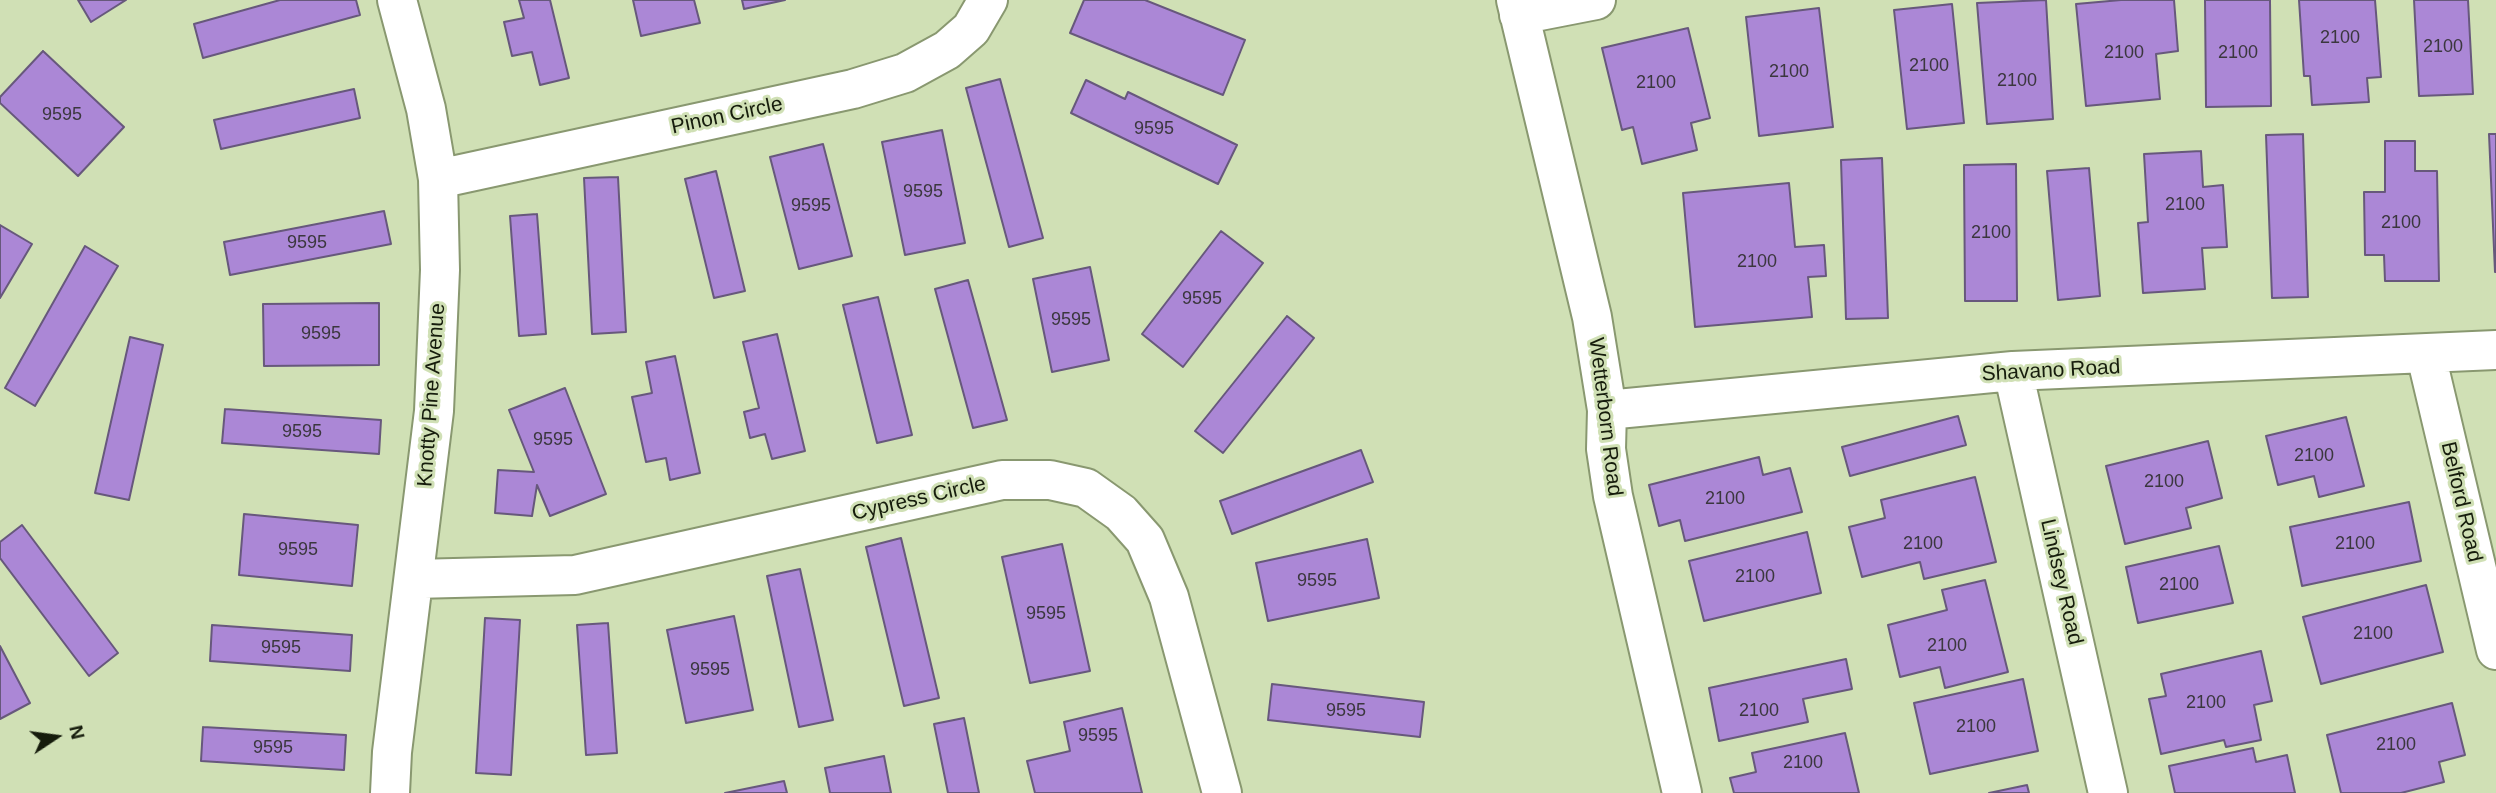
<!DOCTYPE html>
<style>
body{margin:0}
#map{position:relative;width:2496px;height:793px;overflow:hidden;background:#d0e0b5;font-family:Arial,sans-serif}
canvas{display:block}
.north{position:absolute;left:21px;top:702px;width:70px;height:70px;-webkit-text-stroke:5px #d0e0b5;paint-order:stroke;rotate:77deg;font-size:19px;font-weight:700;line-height:28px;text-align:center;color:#161c0c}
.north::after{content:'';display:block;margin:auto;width:24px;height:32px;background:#161c0c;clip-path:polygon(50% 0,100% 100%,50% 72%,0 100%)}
</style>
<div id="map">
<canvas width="2496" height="793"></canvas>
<div class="north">N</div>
</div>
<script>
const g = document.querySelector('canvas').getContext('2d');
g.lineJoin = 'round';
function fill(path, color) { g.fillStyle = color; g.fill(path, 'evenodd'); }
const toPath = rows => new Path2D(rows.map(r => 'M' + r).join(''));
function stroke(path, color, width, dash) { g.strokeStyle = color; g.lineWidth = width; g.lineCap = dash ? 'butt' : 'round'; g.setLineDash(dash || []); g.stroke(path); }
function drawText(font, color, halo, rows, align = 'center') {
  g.font = font + ' Arial,sans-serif'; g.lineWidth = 6; g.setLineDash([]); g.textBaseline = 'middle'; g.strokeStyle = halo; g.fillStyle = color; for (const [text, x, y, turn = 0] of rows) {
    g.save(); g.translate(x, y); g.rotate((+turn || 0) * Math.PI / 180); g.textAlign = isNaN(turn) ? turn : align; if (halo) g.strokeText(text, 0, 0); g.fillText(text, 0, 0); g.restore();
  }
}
const building = toPath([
 [78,0,126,0,91,22,78,0],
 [280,0,356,0,360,15,203,58,194,24,280,0],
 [519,0,550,0,569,78,540,85,532,52,512,56,504,22,524,18,519,0],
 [633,0,694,0,700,23,641,36,633,0],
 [742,0,785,0,744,9,742,0],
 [1084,0,1145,0,1245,40,1223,95,1070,33,1084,0],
 [2046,0,2053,119,1987,124,1977,3,2046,0],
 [2121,0,2174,0,2178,51,2156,54,2160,99,2086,106,2076,4,2121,0],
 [2205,0,2270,0,2271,106,2206,107,2205,0],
 [2299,0,2375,0,2381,77,2367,78,2369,102,2312,105,2310,76,2304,76,2299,0],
 [2414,0,2468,0,2473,94,2419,96,2414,0],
 [1952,4,1964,123,1907,129,1894,10,1952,4],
 [1819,8,1833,127,1759,136,1746,17,1819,8],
 [1688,28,1710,118,1691,123,1697,150,1642,164,1633,127,1622,130,1602,48,1688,28],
 [43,51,124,127,78,176,0,103,0,97,43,51],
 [1000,79,1043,238,1009,247,966,88,1000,79],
 [1086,80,1125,99,1128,92,1237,145,1218,184,1071,113,1086,80],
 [354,89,360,118,221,149,214,120,354,89],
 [942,130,965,243,905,255,882,142,942,130],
 [2303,134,2308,297,2272,298,2266,135,2303,134],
 [2489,134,2496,134,2496,272,2495,272,2489,134],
 [2385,141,2415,141,2415,171,2437,171,2439,281,2385,281,2384,255,2365,255,2364,192,2385,192,2385,141],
 [823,144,852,256,799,269,770,157,823,144],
 [2201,151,2203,187,2223,185,2227,247,2202,248,2205,289,2143,293,2138,223,2148,222,2144,154,2201,151],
 [1882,158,1888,318,1846,319,1841,160,1882,158],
 [2016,164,2017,301,1965,301,1964,165,2016,164],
 [2089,168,2100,296,2058,300,2047,171,2089,168],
 [716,171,745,291,714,298,685,179,716,171],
 [618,177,626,332,592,334,584,178,618,177],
 [1789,183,1795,247,1824,245,1826,276,1808,277,1812,317,1695,327,1683,193,1789,183],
 [384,211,391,244,230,275,224,242,384,211],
 [537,214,546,334,519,336,510,216,537,214],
 [0,225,32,244,0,298,0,225],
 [1221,231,1263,263,1183,367,1142,334,1221,231],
 [85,246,118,266,35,406,5,388,85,246],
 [1090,267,1109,360,1052,372,1033,279,1090,267],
 [968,280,1007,420,973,428,935,289,968,280],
 [878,297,912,435,877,443,843,305,878,297],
 [379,303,379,365,264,366,263,304,379,303],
 [1287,316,1314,338,1223,453,1195,431,1287,316],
 [777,334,805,451,772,459,765,434,750,438,744,412,759,408,743,342,777,334],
 [130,337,163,345,129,500,95,493,130,337],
 [675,356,700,473,670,480,666,458,646,462,632,397,652,393,646,362,675,356],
 [565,388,606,494,550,516,537,485,532,516,495,513,498,470,534,472,509,410,565,388],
 [225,409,381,420,379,454,222,443,225,409],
 [1958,416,1966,445,1850,476,1842,447,1958,416],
 [2346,417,2364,486,2319,497,2314,476,2278,485,2266,436,2346,417],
 [2208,441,2222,498,2186,508,2191,528,2125,544,2106,466,2208,441],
 [1361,450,1373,482,1232,534,1220,501,1361,450],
 [1759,457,1763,475,1790,468,1802,512,1685,541,1680,520,1659,526,1649,485,1759,457],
 [1975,477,1996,562,1924,579,1920,562,1862,577,1849,527,1885,518,1881,500,1975,477],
 [2409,502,2421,561,2302,586,2290,527,2409,502],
 [244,514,358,525,352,586,239,575,244,514],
 [22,525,118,653,89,676,0,558,0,542,22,525],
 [1807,532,1821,593,1704,621,1689,561,1807,532],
 [901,538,939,698,904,706,866,547,901,538],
 [1367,539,1379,598,1268,621,1256,563,1367,539],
 [1062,544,1090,671,1030,683,1002,557,1062,544],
 [2219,546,2233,603,2138,623,2126,567,2219,546],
 [800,569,833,720,799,727,767,576,800,569],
 [1985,580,2008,672,1945,688,1940,667,1900,677,1888,625,1947,610,1942,590,1985,580],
 [2426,585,2443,652,2321,684,2303,617,2426,585],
 [734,616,753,710,686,723,667,630,734,616],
 [485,618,520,620,511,775,476,773,485,618],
 [608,623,617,753,586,755,577,625,608,623],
 [212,625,352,635,350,671,210,661,212,625],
 [0,646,30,703,0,719,0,646],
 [2261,651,2272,701,2254,705,2261,740,2226,747,2224,740,2161,754,2149,699,2166,696,2161,674,2261,651],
 [1846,659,1852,689,1803,699,1808,722,1719,741,1709,688,1846,659],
 [2023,679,2038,751,1930,774,1914,703,2023,679],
 [1272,684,1424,702,1420,737,1268,720,1272,684],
 [2452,703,2465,755,2439,762,2444,782,2401,793,2341,793,2327,735,2452,703],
 [1122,708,1142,793,1035,793,1027,761,1070,751,1064,722,1122,708],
 [964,718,979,793,948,793,934,724,964,718],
 [203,727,346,735,344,770,201,761,203,727],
 [1845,733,1859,793,1734,793,1730,778,1756,772,1752,753,1845,733],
 [2253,748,2256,762,2287,755,2295,793,2175,793,2169,766,2253,748],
 [884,756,891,793,830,793,825,768,884,756],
 [784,781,787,793,725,793,784,781],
 [2027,785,2029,793,1989,793,2027,785]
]);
const street = toPath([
 [1516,0,1592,317,1607,410,1606,449,1613,496,1682,793],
 [1519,15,1596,0],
 [438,179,853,89,905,73,947,50,971,29,988,0],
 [2426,355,2496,650],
 [2013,371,2108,793],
 [1607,410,2013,371,2496,350],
 [414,579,575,575,1002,480,1050,480,1086,488,1121,513,1145,540,1169,597,1222,793],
 [390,793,392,752,434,411,440,270,438,179,426,109,397,0]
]);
const numberNames = [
 ["2100",2340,38],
 ["2100",2443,47],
 ["2100",2124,53],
 ["2100",2238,53],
 ["2100",1929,66],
 ["2100",1789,72],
 ["2100",2017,81],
 ["2100",1656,83],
 ["9595",62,115],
 ["9595",1154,129],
 ["9595",923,192],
 ["2100",2185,205],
 ["9595",811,206],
 ["2100",2401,223],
 ["2100",1991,233],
 ["9595",307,243],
 ["2100",1757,262],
 ["9595",1202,299],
 ["9595",1071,320],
 ["9595",321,334],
 ["9595",302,432],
 ["9595",553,440],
 ["2100",2314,456],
 ["2100",2164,482],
 ["2100",1725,499],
 ["2100",1923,544],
 ["2100",2355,544],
 ["9595",298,550],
 ["2100",1755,577],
 ["9595",1317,581],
 ["2100",2179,585],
 ["9595",1046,614],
 ["2100",2373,634],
 ["2100",1947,646],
 ["9595",281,648],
 ["9595",710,670],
 ["2100",2206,703],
 ["9595",1346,711],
 ["2100",1759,711],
 ["2100",1976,727],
 ["9595",1098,736],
 ["2100",2396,745],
 ["9595",273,748],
 ["2100",1803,763]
];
const streetNames = [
 ["Pinon Circle",727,116,-12],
 ["Shavano Road",2051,371,-3],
 ["Knotty Pine Avenue",432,395,-86],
 ["Wetterborn Road",1605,417,83],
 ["Cypress Circle",919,499,-13],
 ["Belford Road",2461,502,77],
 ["Lindsey Road",2061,582,77]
];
fill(building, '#ab87d6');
stroke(building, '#67587c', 2);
stroke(street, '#899870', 42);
stroke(street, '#fff', 38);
drawText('18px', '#3b373e', null, numberNames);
drawText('21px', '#161c0c', '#d0e0b5', streetNames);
</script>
